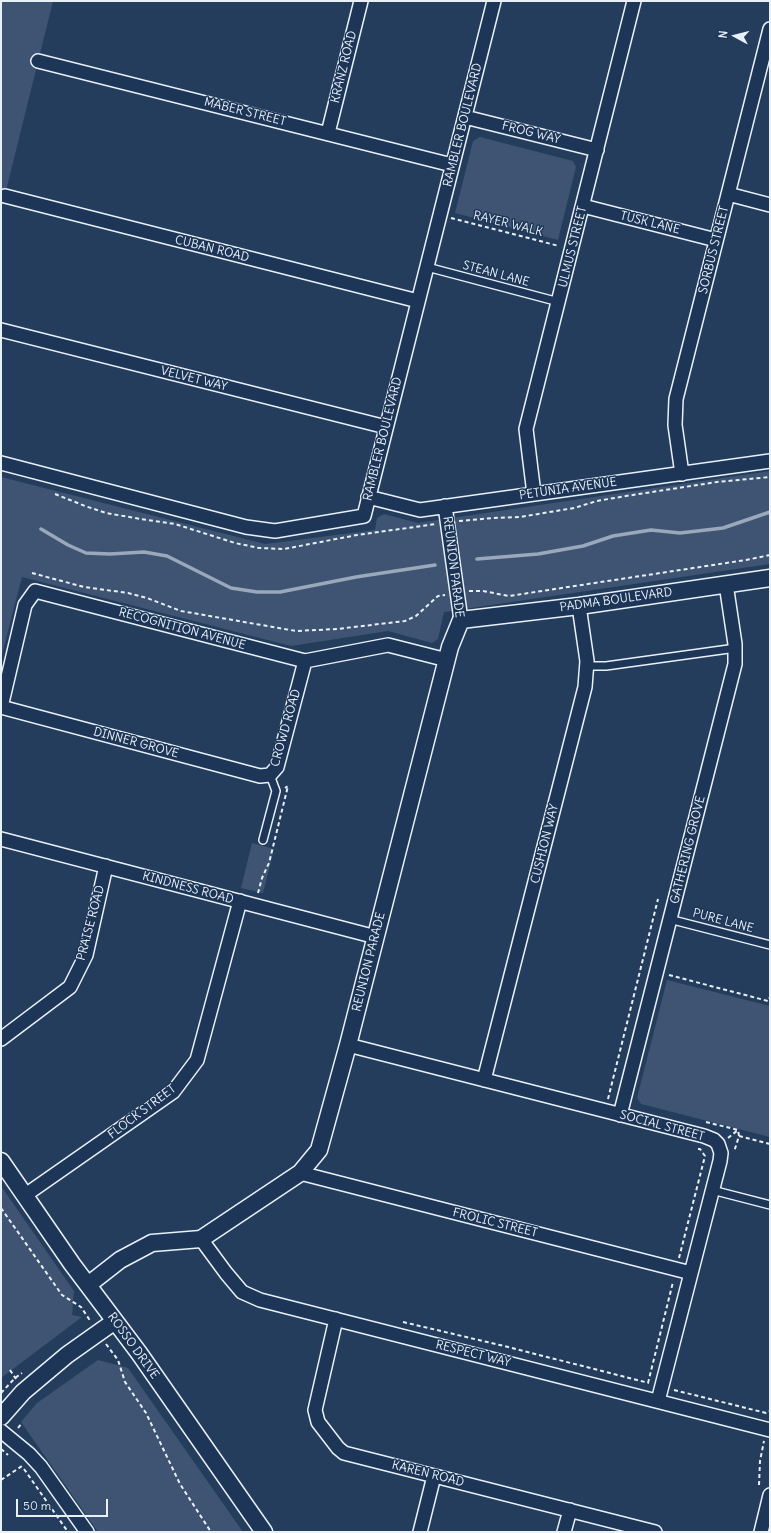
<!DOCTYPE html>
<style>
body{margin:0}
#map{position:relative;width:771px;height:1533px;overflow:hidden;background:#253d5d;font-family:Delius,sans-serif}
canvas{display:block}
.frame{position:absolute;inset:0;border:2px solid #e8f1f8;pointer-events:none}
.north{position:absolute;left:715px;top:16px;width:40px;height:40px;-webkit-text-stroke:3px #1d3557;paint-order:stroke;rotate:277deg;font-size:11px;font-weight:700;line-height:16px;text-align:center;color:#e8f1f8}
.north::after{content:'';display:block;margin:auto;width:14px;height:18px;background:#e8f1f8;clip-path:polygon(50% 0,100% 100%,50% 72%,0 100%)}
.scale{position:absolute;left:16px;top:1499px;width:92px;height:18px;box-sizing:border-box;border:2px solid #e8f1f8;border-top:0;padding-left:5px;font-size:12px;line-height:14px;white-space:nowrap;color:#e8f1f8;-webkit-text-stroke:3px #1d3557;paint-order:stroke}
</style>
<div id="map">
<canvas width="771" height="1533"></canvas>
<div class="frame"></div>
<div class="north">N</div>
<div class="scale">50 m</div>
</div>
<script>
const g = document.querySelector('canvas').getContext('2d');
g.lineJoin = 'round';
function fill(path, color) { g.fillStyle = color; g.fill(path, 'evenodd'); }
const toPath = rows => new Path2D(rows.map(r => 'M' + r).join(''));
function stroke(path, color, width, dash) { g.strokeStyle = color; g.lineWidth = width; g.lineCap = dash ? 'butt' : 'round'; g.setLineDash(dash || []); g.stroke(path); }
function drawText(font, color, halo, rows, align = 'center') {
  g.font = font + ' Delius,sans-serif'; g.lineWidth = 3; g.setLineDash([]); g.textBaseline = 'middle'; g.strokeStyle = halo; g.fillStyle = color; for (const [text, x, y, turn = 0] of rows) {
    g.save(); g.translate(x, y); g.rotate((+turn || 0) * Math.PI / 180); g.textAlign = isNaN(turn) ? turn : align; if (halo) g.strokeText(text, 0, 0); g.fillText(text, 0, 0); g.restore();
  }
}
const green = toPath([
 [1,1,53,1,1,211],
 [480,137,573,161,576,167,558,240,455,213,473,141],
 [770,471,770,564,444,612,438,639,432,643,388,631,291,646,22,577,1,658,1,477,265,544,375,530,377,518,384,514,418,523],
 [252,843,274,849,263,893,241,888],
 [667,980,770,1006,770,1137,641,1104,637,1098],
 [1,1186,74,1291,72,1315,82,1317,1,1378],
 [98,1360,128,1368,243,1532,98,1532,21,1422,37,1403]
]);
const stream = toPath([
 [41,529,68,545,86,553,110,554,144,552,167,556,231,588,257,592,280,592,356,577,435,565],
 [477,559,538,554,583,546,613,536,651,530,680,533,723,528,770,512]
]);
const path = toPath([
 [451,218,559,246],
 [55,494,85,506,106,513,147,520,175,524,235,543,259,548,284,549,357,535,436,524],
 [459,521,494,518,520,517,574,508,597,501,626,496,717,482,770,477],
 [32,573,84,587,128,593,147,598,181,611,296,631,337,629,405,621,416,616,438,596,445,595],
 [469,591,483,591,509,596,746,560,770,555],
 [258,893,262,878,269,863,288,786,285,788],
 [669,975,768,1001,770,997],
 [608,1099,658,899],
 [706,1122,738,1130,739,1136,734,1152],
 [739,1136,770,1144],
 [728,1138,738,1130],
 [1,1208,62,1295,81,1307,91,1322],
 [679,1258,705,1156,700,1149,698,1149],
 [403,1322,504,1346,649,1383],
 [106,1344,118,1360,125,1382,146,1413,180,1484,211,1532],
 [10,1370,16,1379],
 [648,1383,673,1282],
 [674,1390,766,1413,770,1411],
 [1,1393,15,1378,22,1373],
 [18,1428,22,1423],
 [1,1449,8,1455],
 [24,1469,68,1532],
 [1,1480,22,1466,21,1465],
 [759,1485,760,1461,764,1441]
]);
const service = toPath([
 [427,267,559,302],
 [588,666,606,666,736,648],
 [263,840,276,791,270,775],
 [669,919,770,945],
 [712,1190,770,1205]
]);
const minor = toPath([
 [38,61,452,165],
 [465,117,597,150],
 [328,133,361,1],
 [728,194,770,205],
 [5,196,418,301],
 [583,206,716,240],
 [1,330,386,427],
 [1,463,246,527,275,531,364,516,494,1],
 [682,474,675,425,676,399,770,29],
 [534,494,526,429,634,1],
 [368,497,420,510,770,461],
 [445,506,461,620],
 [1,707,25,605,35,591,305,661,388,645,447,660],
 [1,707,260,776,270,775,277,767,305,661],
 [1,839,376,937],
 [1,1039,70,987,86,955,106,866],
 [348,1045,704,1136,714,1140,718,1144,721,1153,720,1161,658,1401],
 [484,1080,585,687,587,661,579,606],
 [620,1115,735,664,735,644,726,584],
 [300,1173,691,1273],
 [24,1196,173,1092,197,1060,240,901],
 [201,1239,226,1273,242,1292,260,1300,770,1430],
 [336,1319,315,1410,318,1422,338,1448,344,1453,655,1532],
 [1,1431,29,1454,41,1467,87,1532],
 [420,1532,434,1476],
 [564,1532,570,1510],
 [761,1532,770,1495]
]);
const tertiary = toPath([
 [1,1161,72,1264,139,1353,264,1532],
 [88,1285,120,1260,152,1243,201,1239,300,1173,319,1150,348,1045,450,647,461,620,579,606,770,578],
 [1,1417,23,1392,67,1355,115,1321]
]);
const streetNames = [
 ["KRANZ ROAD",344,67,-76],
 ["MABER STREET",245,112,14],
 ["RAMBLER BOULEVARD",463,125,-76],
 ["FROG WAY",531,133,14],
 ["TUSK LANE",650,223,14],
 ["RAYER WALK",508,224,14],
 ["ULMUS STREET",573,247,-76],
 ["CUBAN ROAD",212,249,14],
 ["SORBUS STREET",714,250,-76],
 ["STEAN LANE",496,274,15],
 ["VELVET WAY",194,379,14],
 ["RAMBLER BOULEVARD",383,439,-76],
 ["PETUNIA AVENUE",568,489,-8],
 ["REUNION PARADE",453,567,83],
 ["PADMA BOULEVARD",616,600,-8],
 ["RECOGNITION AVENUE",182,629,15],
 ["CROWD ROAD",286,728,-74],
 ["DINNER GROVE",136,743,15],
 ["CUSHION WAY",545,844,-76],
 ["GATHERING GROVE",688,850,-76],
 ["KINDNESS ROAD",188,888,15],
 ["PURE LANE",723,921,15],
 ["PRAISE ROAD",91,923,-75],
 ["REUNION PARADE",369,962,-76],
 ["FLOCK STREET",142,1112,-37],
 ["SOCIAL STREET",662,1126,15],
 ["FROLIC STREET",495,1223,14],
 ["ROSSO DRIVE",133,1346,54],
 ["RESPECT WAY",473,1354,14],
 ["KAREN ROAD",428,1474,14]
];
fill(green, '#3e5472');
stroke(stream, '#99a8ba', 3.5);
stroke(service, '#e8f1f8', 10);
stroke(minor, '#e8f1f8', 16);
stroke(tertiary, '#e8f1f8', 19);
stroke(path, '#e8f1f8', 2, [4, 3]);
stroke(service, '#1d3557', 7);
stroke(minor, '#1d3557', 13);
stroke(tertiary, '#1d3557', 16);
drawText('12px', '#e8f1f8', '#1d3557', streetNames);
</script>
